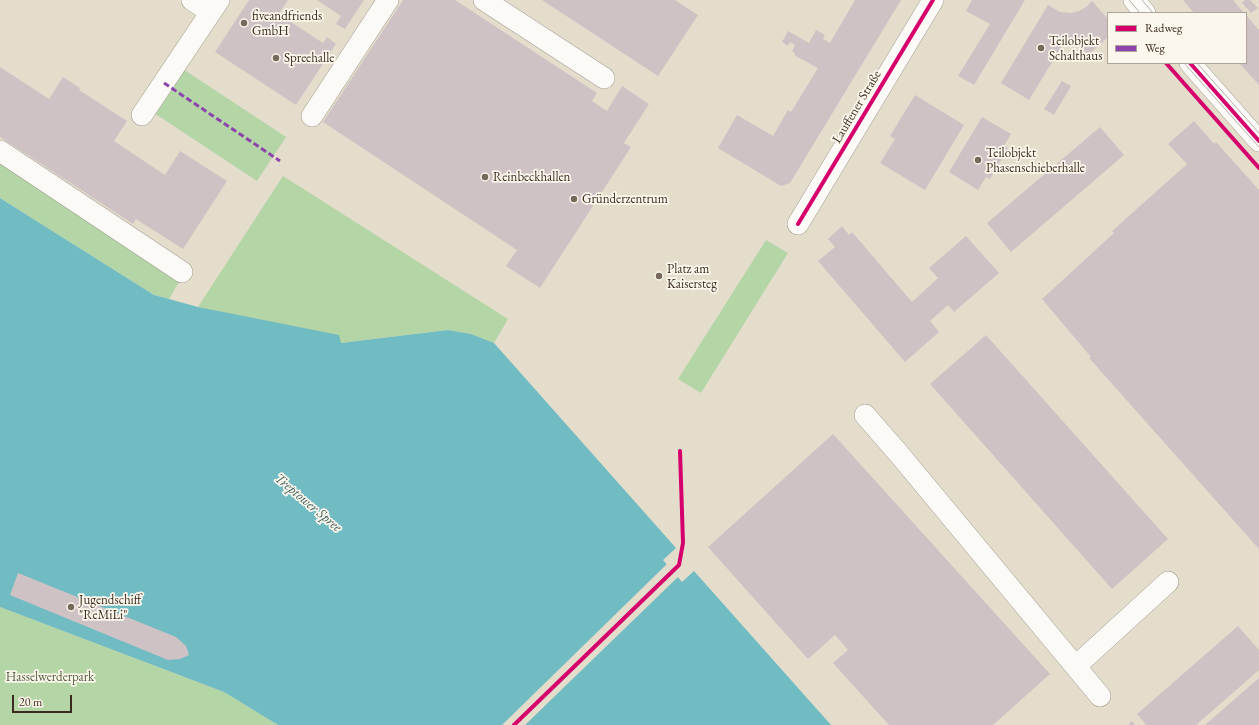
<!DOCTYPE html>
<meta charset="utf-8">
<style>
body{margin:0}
#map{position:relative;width:1259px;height:725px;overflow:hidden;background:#e4ddcc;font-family:"EB Garamond",serif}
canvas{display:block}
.legend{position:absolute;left:1107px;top:12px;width:140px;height:52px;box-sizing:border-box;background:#fbf7ec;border:1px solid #aea59a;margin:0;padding:5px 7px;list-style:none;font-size:12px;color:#3b2a1e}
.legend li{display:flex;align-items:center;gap:8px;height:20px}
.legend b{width:20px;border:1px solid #aea59a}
.scale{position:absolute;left:12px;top:695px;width:60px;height:18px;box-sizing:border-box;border:2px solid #3b2a1e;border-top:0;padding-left:5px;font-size:12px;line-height:14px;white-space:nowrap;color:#3b2a1e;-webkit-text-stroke:3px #fbf7ec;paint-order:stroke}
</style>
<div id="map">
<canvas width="1259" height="725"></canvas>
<ul class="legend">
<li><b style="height:5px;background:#d6006c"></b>Radweg</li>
<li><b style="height:5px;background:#8e44ad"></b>Weg</li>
</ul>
<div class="scale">20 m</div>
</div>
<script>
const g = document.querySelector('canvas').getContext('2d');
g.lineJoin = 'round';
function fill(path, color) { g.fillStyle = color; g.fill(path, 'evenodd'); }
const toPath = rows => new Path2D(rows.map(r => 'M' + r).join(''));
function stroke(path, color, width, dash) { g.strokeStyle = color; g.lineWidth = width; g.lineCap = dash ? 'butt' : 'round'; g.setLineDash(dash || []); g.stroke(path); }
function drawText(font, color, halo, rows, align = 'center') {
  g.font = font + ' "EB Garamond",serif'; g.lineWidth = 3.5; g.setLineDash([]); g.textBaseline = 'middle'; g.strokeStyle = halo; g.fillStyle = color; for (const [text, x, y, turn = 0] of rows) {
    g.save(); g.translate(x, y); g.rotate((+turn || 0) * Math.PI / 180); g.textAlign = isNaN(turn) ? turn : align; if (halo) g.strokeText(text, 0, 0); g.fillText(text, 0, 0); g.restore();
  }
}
const green = toPath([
 [183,69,286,137,257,181,154,113],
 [0,162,179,282,169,299,154,295,0,198],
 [283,176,508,319,494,343,471,334,448,330,341,343,198,307],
 [766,240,788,253,701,393,678,379],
 [0,607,224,692,278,725,0,725]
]);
const water = toPath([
 [0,198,154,295,169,299,198,307,339,335,341,343,448,330,471,334,494,343,676,548,663,560,682,582,694,571,831,725,278,725,224,692,0,607]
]);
const pier = toPath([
 [668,563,679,576,525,725,502,725]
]);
const building = toPath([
 [249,0,288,0,279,14,323,43,327,37,336,44,296,105,215,52],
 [317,0,364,0,345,29,336,24,341,16],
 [403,0,455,0,597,93,592,101,607,111,622,86,649,104,624,143,631,147,540,288,506,266,517,250,323,122],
 [542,0,675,0,698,15,658,76],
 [855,0,901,0,790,183,781,186,718,148,737,115,773,136,788,110,791,112,818,68,794,55,795,53,792,51,795,45,790,42,788,46,782,42,788,31,809,43,816,30,825,35,823,39,830,43],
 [972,0,1025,0,974,85,958,76,990,24,966,11],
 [1183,0,1233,0,1244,13,1194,13],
 [1245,0,1250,0,1258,8,1251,13,1242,3],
 [1092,1,1108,19,1108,37,1088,55,1076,40,1065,41,1029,100,1001,83,1048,5,1060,12,1071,13,1079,11,1086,7],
 [1246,15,1259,30,1259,85,1239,63,1246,63],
 [0,67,49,99,63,77,80,88,79,90,127,121,114,141,165,175,180,151,227,181,183,249,136,219,133,224,0,137],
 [1062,81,1071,86,1054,115,1044,109],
 [915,95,964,125,925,190,880,163,895,139,890,136],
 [982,117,1011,134,1004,146,1008,148,990,179,986,177,978,190,949,172],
 [1194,121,1214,144,1216,142,1259,190,1259,549,1089,358,1091,357,1042,299,1114,233,1112,231,1187,164,1168,144],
 [1100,127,1124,155,1011,252,987,223],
 [842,226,849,235,852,232,912,302,938,278,929,268,966,236,999,273,954,312,948,305,930,321,939,332,905,362,818,261,835,247,828,239],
 [986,335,1168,539,1112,589,930,384],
 [833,434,1050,674,993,725,889,725,833,663,848,650,835,635,808,659,708,547],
 [18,573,176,637,186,646,189,655,180,659,168,660,10,595],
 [1238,626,1259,650,1259,670,1196,725,1146,725,1137,714],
 [1259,678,1259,725,1205,725],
 [1132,721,1135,725,1128,725]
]);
const minor = toPath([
 [192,0,211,12],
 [484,0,604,78],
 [1134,0,1145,13],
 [1190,63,1259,141],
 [142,115,219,0],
 [312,116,388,0],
 [0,151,182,272],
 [798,224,933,0],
 [865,415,899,454,1100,696],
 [1076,666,1168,582]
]);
const tram = toPath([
 [1129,0,1140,13],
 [1142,0,1153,13],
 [1184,63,1259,147],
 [1197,63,1259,133]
]);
const quiet = toPath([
 [164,83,280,161]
]);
const cycleway = toPath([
 [1166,63,1259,168],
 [1190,63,1259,141],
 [798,224,933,0],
 [514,725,679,565,683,543,680,451]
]);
const markers = [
 [244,23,4,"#76695b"],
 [1041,48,4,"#76695b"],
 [276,58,4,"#76695b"],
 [978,160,4,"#76695b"],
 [485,177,4,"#76695b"],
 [574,199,4,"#76695b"],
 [659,276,4,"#76695b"],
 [71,607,4,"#76695b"]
];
const poiNames = [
 ["fiveandfriends",252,16],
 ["GmbH",252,31],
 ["Teilobjekt",1049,41],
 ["Schalthaus",1049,56],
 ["Spreehalle",284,58],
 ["Teilobjekt",986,153],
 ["Phasenschieberhalle",986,168],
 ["Reinbeckhallen",493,177],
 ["Gründerzentrum",582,199],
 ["Platz am",667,269],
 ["Kaisersteg",667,284],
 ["Jugendschiff",79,600],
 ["\"ReMiLi\"",79,615]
];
const streetNames = [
 ["Lauffener Straße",857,107,-59]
];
const parkNames = [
 ["Hasselwerderpark",50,677]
];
const waterNames = [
 ["Treptower Spree",308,503,40]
];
fill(green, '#b4d5a6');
fill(water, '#71bbc3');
fill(pier, '#e4ddcc');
fill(building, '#cfc2c5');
stroke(minor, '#a49d92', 22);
stroke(minor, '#fbfaf7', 21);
stroke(tram, '#b5b2ae', 1);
stroke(quiet, '#8e44ad', 3, [6, 3]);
stroke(cycleway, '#d6006c', 4);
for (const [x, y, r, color] of markers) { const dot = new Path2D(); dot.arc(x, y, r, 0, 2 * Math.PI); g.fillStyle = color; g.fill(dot); stroke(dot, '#fbf7ec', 1.5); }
drawText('13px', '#3b2a1e', '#fbf7ec', poiNames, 'left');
drawText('13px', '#3b2a1e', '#fbf7ec', streetNames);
drawText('13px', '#535b3d', '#fbf7ec', parkNames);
drawText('italic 14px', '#3d5e5e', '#fbf7ec', waterNames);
</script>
